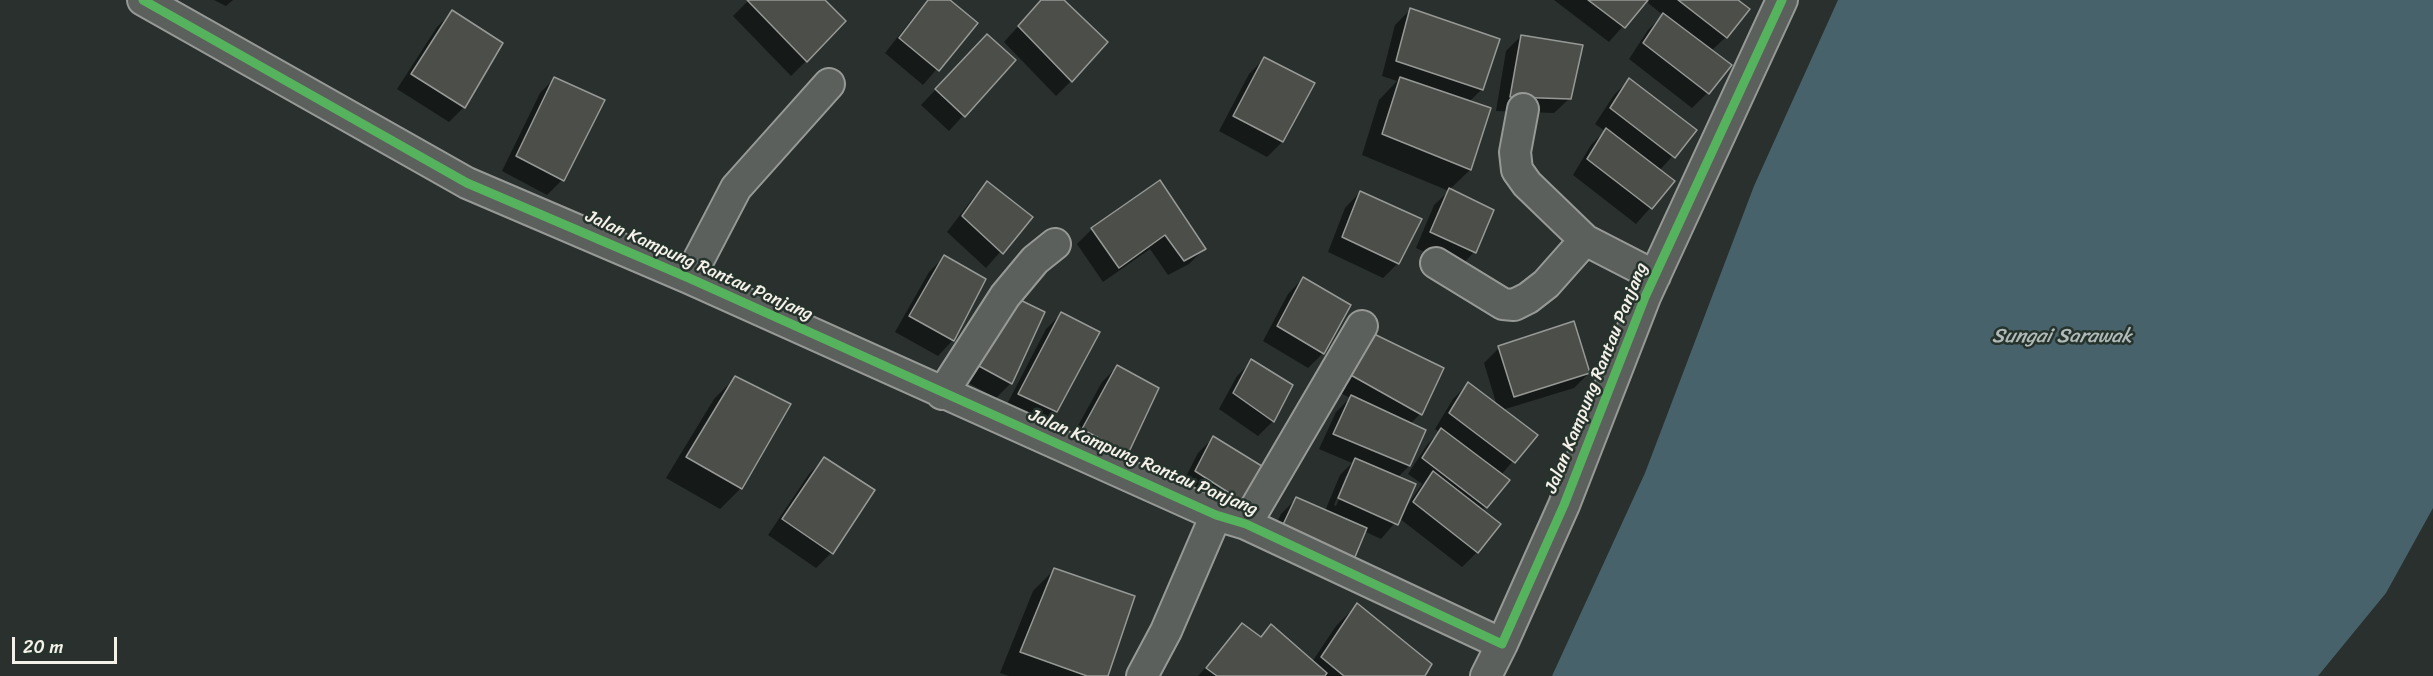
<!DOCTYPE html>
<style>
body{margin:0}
#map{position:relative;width:2433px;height:676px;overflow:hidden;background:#29302d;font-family:Sriracha,sans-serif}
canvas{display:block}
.scale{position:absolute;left:12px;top:637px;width:105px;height:27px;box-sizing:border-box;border:3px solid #f4f1e8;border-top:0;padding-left:8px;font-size:18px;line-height:21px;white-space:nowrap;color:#f4f1e8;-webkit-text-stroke:4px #26332d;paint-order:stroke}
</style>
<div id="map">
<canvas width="2433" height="676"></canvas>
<div class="scale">20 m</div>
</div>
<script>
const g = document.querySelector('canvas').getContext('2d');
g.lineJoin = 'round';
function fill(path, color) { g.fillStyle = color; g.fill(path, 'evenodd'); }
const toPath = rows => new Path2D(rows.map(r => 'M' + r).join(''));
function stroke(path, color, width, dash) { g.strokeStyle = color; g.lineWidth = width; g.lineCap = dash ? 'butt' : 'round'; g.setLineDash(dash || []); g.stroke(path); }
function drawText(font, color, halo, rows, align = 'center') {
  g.font = font + ' Sriracha,sans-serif'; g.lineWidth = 5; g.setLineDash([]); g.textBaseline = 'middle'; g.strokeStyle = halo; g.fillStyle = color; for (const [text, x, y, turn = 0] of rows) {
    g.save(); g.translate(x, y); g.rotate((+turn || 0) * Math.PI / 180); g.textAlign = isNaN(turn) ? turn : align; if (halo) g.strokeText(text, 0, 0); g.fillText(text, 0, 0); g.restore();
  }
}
const water = toPath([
 [1838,0,2433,0,2433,508,2386,593,2318,676,1552,676,1645,473,1754,186]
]);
const shadow = toPath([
 [214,0,233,0,226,6],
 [749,0,823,0,806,61,791,76,733,16],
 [927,0,948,0,976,23,923,85,885,53],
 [1042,0,1062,0,1071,81,1056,96,1004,42],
 [1554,0,1645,0,1645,1,1609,42],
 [1649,0,1736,0,1726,37,1711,51,1707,93,1692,108,1629,59,1648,30,1663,15,1648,3],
 [1410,10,1498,40,1481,90,1469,102,1489,109,1470,170,1449,190,1492,211,1474,252,1459,268,1416,248,1434,205,1449,191,1362,155,1379,100,1397,81,1382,76,1395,25],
 [452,12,464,107,449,122,397,89,437,27],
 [1521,36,1570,98,1554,113,1496,111,1506,51],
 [972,51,1014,60,949,131,921,105],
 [1264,59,1313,84,1282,142,1267,157,1219,131,1249,74],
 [555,78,562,180,547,195,502,171,540,93],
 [1629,80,1695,131,1659,171,1673,182,1636,224,1573,175,1591,145,1605,131,1595,124,1614,95],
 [1159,182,1204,249,1189,264,1168,275,1150,249,1103,282,1077,244,1092,229],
 [988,183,1031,217,986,268,947,232,973,198],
 [1360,192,1398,263,1383,278,1328,252,1345,208],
 [944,257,984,280,953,340,938,356,895,332,929,272],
 [1303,278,1323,353,1308,368,1263,341,1288,294],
 [1012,298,1011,383,996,398,963,380],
 [1061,314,1056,411,1041,426,1004,410,1046,329],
 [1499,348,1589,373,1574,388,1502,410,1535,435,1501,475,1482,512,1477,552,1462,567,1399,518,1381,539,1364,531,1349,568,1334,583,1264,549,1281,514,1296,499,1325,511,1340,475,1352,463,1319,449,1336,412,1350,398,1335,390,1357,350,1420,414,1410,424,1424,430,1409,466,1397,478,1407,506,1422,484,1408,474,1427,445,1439,432,1435,429,1453,399,1468,384,1497,406,1484,363],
 [1346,476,1349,476,1336,506,1334,505],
 [1252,361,1291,386,1273,421,1258,436,1219,409,1237,376],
 [1117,367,1157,389,1126,453,1111,468,1068,444,1102,382],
 [735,378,789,405,741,488,720,509,666,478,714,399],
 [1213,438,1263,469,1232,519,1181,486,1198,453],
 [824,459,873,490,831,553,816,568,768,535,809,474],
 [1054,570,1106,676,1009,676,1000,673,1033,591],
 [1357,605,1423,676,1198,676,1243,625,1260,638,1271,626,1312,662,1336,626]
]);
const building = toPath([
 [747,0,825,0,846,21,807,62,747,0],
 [928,0,950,0,978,23,939,71,899,38,928,0],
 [1041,0,1064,0,1108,42,1072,82,1018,26,1041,0],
 [1588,0,1648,0,1625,28,1588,0],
 [1678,0,1738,0,1750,9,1727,38,1678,0],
 [1410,8,1500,39,1483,90,1396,61,1410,8],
 [452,10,503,43,465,108,411,74,452,10],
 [1663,13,1732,65,1709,94,1643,43,1663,13],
 [987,34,1016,60,965,117,935,89,987,34],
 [1521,35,1583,45,1571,99,1510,97,1521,35],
 [1264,57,1315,83,1283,142,1233,116,1264,57],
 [554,77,605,100,564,181,516,156,554,77],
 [1400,77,1491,108,1471,170,1382,134,1400,77],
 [1629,78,1697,130,1675,158,1610,108,1629,78],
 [1606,128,1675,181,1652,209,1587,159,1606,128],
 [1160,180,1206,249,1184,261,1165,235,1119,268,1091,228,1160,180],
 [987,181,1033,217,1003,254,962,216,987,181],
 [1449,188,1494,210,1476,253,1430,232,1449,188],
 [1360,191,1422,219,1399,264,1342,237,1360,191],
 [944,255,986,279,954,341,909,316,944,255],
 [1303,277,1351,305,1324,354,1277,326,1303,277],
 [1012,296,1045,312,1012,384,977,365,1012,296],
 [1061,312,1100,332,1057,412,1018,394,1061,312],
 [1574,321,1590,373,1514,397,1498,346,1574,321],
 [1372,333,1444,368,1422,415,1349,374,1372,333],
 [1251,359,1293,385,1274,422,1233,393,1251,359],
 [1117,365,1159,388,1128,454,1082,429,1117,365],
 [735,376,791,404,742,489,686,457,735,376],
 [1468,382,1538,435,1515,463,1449,413,1468,382],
 [1351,395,1426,430,1410,466,1333,434,1351,395],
 [1441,428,1510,480,1487,508,1422,458,1441,428],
 [1213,436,1265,468,1248,505,1195,471,1213,436],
 [824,457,875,490,833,554,782,519,824,457],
 [1355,458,1416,484,1398,525,1338,498,1355,458],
 [1433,471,1501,524,1478,553,1413,502,1433,471],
 [1296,497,1367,528,1350,569,1279,533,1296,497],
 [1054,568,1135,596,1108,676,1087,676,1020,652,1054,568],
 [1357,603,1432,664,1425,676,1344,676,1321,657,1357,603],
 [1242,623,1261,637,1271,624,1327,673,1325,676,1217,676,1206,668,1242,623]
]);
const street = toPath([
 [143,0,467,183,689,278,1216,515,1246,524,1502,644,1564,505,1645,297,1782,0],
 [1523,109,1515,152,1517,170,1527,184,1585,240,1655,276],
 [1436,263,1503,304,1514,305,1528,298,1546,284,1585,240],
 [689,278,736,188,829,84],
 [942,394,1005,296,1035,260,1055,244],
 [1246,524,1362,326],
 [1142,676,1166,631,1216,515],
 [1486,676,1502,644]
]);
const cycleway = toPath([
 [143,0,467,183,689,278,1216,515,1246,524,1502,644,1564,505,1645,297,1782,0]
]);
const streetNames = [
 ["Jalan Kampung Rantau Panjang",699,266,24],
 ["Jalan Kampung Rantau Panjang",1597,378,-68],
 ["Jalan Kampung Rantau Panjang",1143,463,23]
];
const waterNames = [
 ["Sungai Sarawak",2062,337]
];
fill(water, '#48626b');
fill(shadow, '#0007');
fill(building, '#4c4e49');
stroke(building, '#969996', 1.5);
stroke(street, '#969996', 34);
stroke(street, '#5c605c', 30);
stroke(cycleway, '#56b35d', 9);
drawText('18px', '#f4f1e8', '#26332d', streetNames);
drawText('italic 20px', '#b0bab8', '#26332d', waterNames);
</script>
